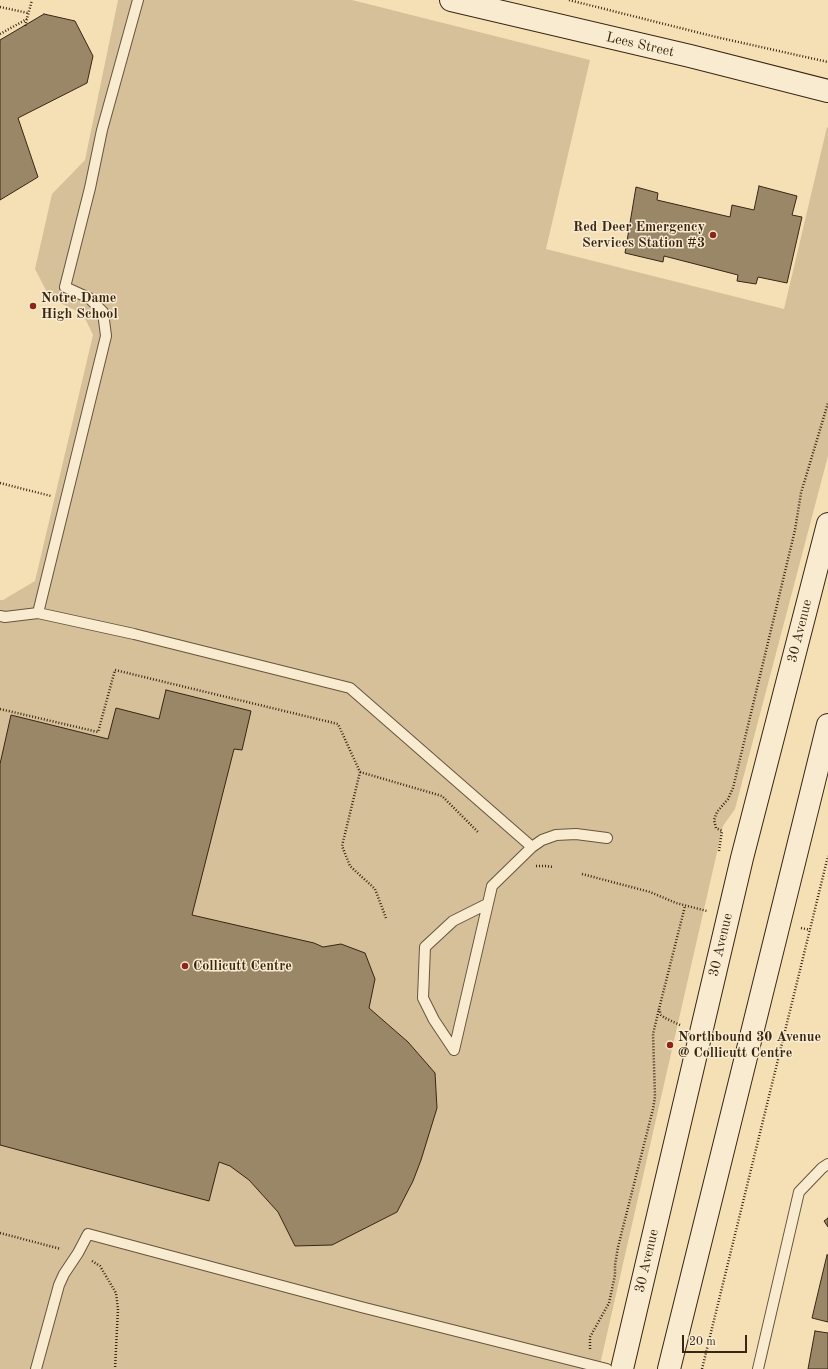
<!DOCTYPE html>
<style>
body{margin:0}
#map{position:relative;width:828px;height:1369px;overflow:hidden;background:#f5e0b6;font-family:"Old Standard TT",serif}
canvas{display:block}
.scale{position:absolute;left:682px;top:1335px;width:65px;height:18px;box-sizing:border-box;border:2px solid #382613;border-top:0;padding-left:5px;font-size:12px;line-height:14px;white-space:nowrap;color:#382613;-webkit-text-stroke:3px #f8ebd0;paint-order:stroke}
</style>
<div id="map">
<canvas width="828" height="1369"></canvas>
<div class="scale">20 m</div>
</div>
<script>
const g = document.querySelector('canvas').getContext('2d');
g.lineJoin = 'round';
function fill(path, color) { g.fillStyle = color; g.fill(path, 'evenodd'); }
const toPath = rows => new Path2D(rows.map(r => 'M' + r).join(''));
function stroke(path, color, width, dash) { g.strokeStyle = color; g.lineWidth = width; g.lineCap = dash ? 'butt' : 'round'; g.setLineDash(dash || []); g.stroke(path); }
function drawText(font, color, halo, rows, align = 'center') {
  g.font = font + ' "Old Standard TT",serif'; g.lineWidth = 3; g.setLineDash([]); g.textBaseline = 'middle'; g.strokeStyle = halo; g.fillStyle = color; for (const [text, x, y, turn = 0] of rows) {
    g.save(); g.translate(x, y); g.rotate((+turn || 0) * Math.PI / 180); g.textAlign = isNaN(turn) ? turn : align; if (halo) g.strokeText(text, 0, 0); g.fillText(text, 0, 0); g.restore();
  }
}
const green = toPath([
 [118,0,352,0,590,60,546,249,784,309,827,127,828,128,828,456,735,809,723,826,599,1369,0,1369,0,600,3,600,35,581,88,356,93,335,83,314,50,298,35,269,52,194,85,160]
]);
const building = toPath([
 [44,14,75,21,93,56,87,83,18,118,38,177,0,200,0,40,44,14],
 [759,186,797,196,792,215,802,217,787,283,758,277,756,284,737,281,738,275,664,256,663,262,625,253,636,187,658,193,657,200,730,217,732,205,754,210,759,186],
 [166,690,251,711,242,750,234,749,192,915,314,943,323,947,341,944,365,953,375,979,369,1008,408,1042,435,1073,437,1108,421,1160,413,1181,397,1212,332,1245,295,1246,278,1212,249,1180,230,1166,219,1162,209,1201,0,1145,0,764,11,715,108,739,116,708,159,719,166,690],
 [828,1218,828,1227,824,1221,828,1218],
 [827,1255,828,1255,828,1322,812,1318,827,1255],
 [815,1331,828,1333,828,1369,808,1369,815,1331]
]);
const path = toPath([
 [569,0,716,37,828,62],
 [0,7,28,13],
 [25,26,32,0],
 [0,34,27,19],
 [0,483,51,496],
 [0,709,98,732,115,670,338,724,360,772,342,846,350,866,375,889,386,918],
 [360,772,442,796,478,832],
 [719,851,722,831,716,828,714,820,717,812,728,799,733,788,795,530,801,493,828,403],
 [536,866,546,866,553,867],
 [582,874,650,892,676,903,707,911],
 [801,928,810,930],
 [680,1025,665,1018,661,1015,659,1009,685,906],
 [0,1233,61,1249],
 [92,1261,100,1266,116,1293,118,1309,115,1369],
 [590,1349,590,1337,609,1303,615,1275,615,1265,618,1247,653,1109,655,1097,653,1034,659,1009],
 [702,1369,828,856]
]);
const lane = toPath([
 [38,613,134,634,350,688,532,847],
 [0,616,5,617,38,613,106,336,103,312,89,298,65,287,90,188,102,130,138,0],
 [454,1050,492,886,532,847,542,840,556,835,576,834,607,838],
 [454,1050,434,1020,423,998,425,947,453,921,487,904],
 [36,1369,59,1285,64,1274,78,1253,88,1234,361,1307,607,1369],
 [758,1369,799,1192,822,1168,828,1164]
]);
const secondary = toPath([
 [451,0,690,56,828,91],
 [622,1369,742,858,828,524],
 [669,1369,828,725]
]);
const markers = [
 [713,235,4,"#8f2418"],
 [33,306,4,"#8f2418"],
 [185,966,4,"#8f2418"],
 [670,1045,4,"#8f2418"]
];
const streetNames = [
 ["Lees Street",640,45,13],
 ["30 Avenue",800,631,-76],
 ["30 Avenue",721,945,-77],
 ["30 Avenue",647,1261,-77]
];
const poiNames = [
 ["Red Deer Emergency",705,227,"right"],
 ["Services Station #3",705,243,"right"],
 ["Notre Dame",41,298],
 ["High School",41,314],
 ["Collicutt Centre",193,966],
 ["Northbound 30 Avenue",678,1037],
 ["@ Collicutt Centre",678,1053]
];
fill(green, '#d5c09a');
fill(building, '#9a8768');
stroke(building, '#382613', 1);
stroke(lane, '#67543c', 12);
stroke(secondary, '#382613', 24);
stroke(path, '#382613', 2.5, [1, 2]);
stroke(lane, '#f8ebd0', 10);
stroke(secondary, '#f8ebd0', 22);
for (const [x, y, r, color] of markers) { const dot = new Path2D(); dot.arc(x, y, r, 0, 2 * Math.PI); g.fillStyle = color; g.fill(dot); stroke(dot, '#f8ebd0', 1.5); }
drawText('14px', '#382613', '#f8ebd0', streetNames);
drawText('bold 14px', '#382613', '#f8ebd0', poiNames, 'left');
</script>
